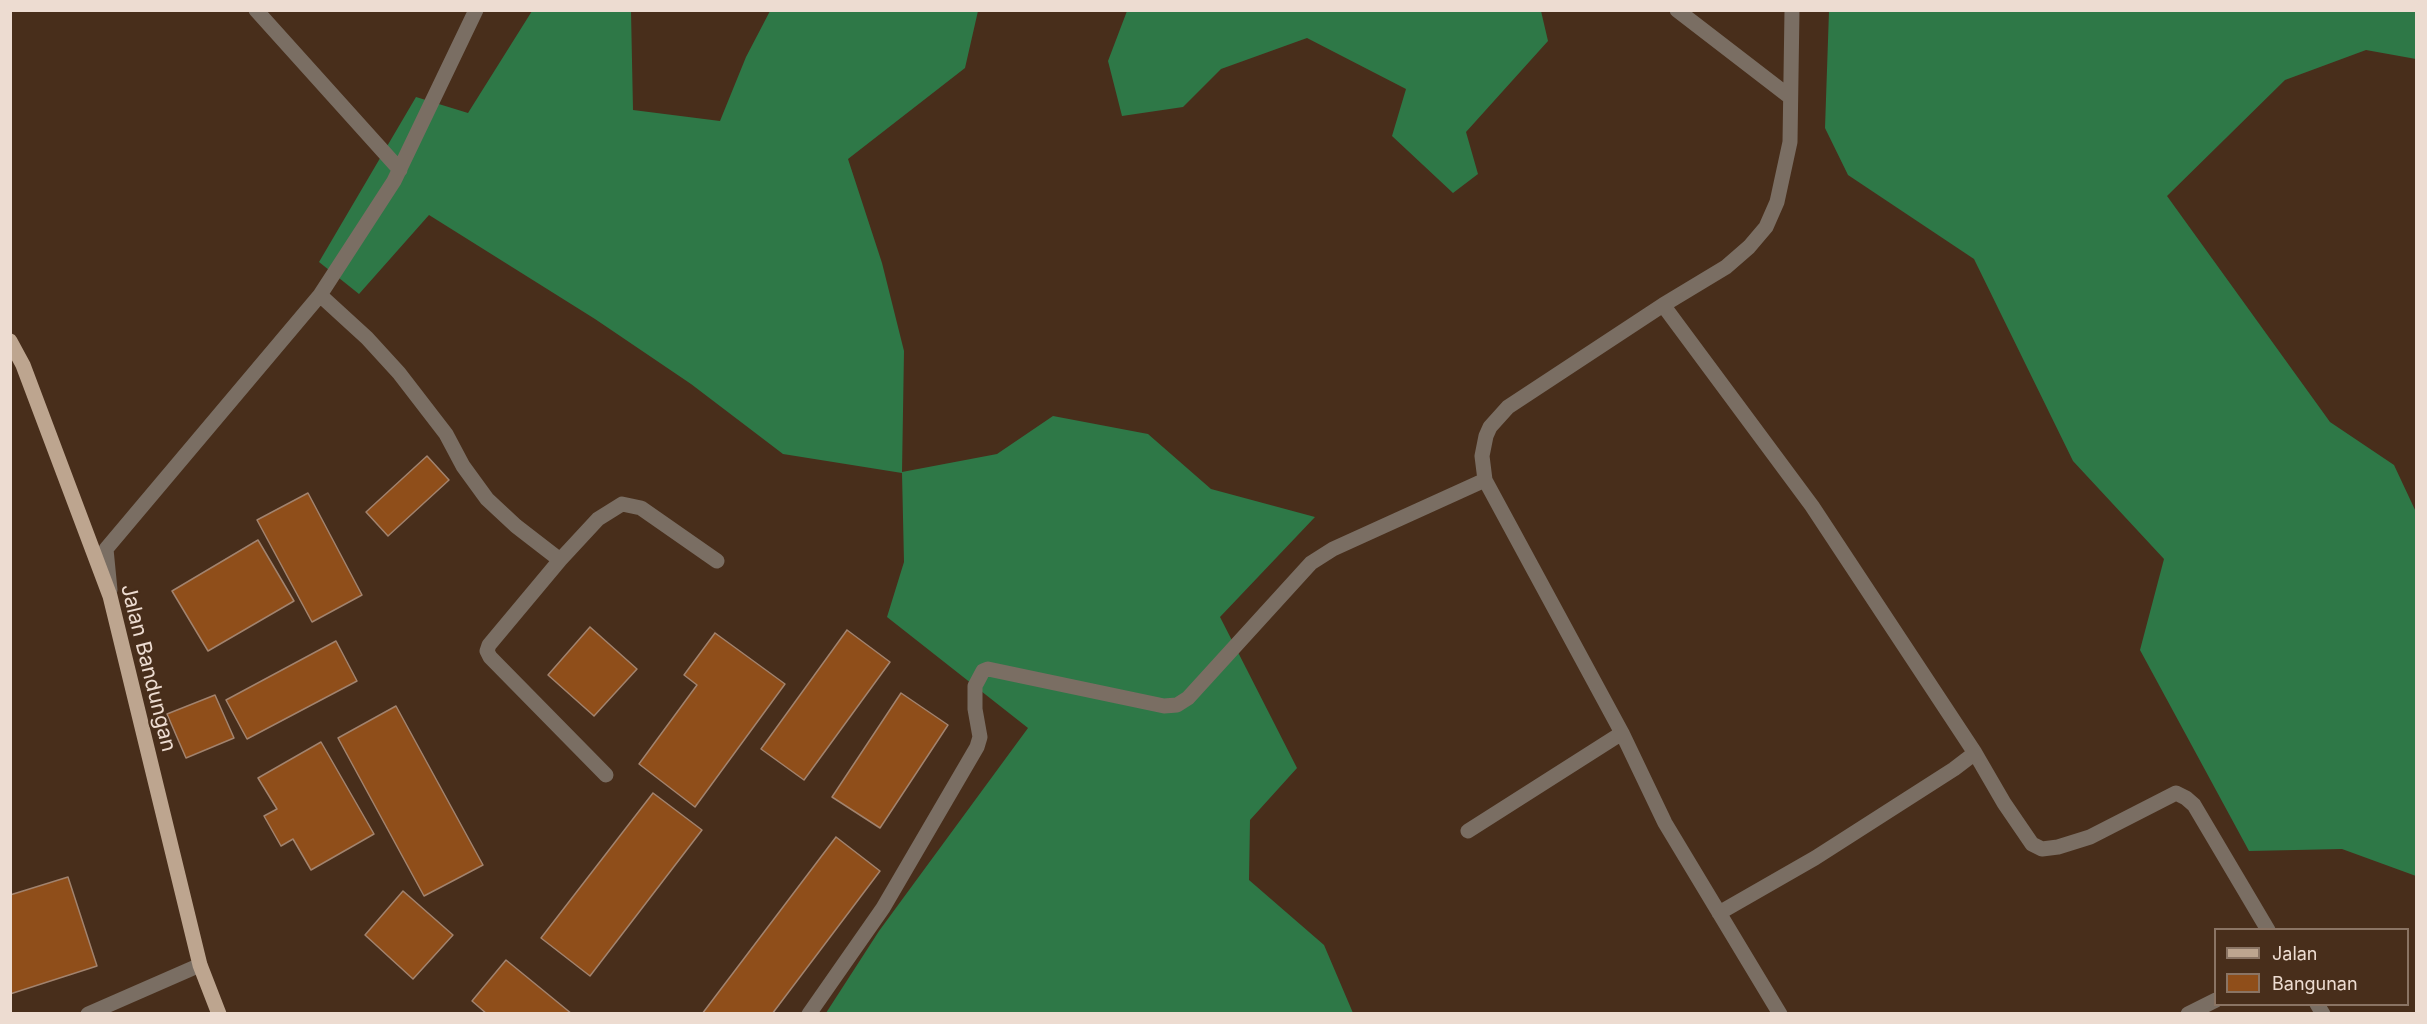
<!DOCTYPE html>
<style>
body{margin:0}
#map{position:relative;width:2427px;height:1024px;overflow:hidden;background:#482e1b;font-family:Inter,sans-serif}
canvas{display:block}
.frame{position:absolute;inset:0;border:12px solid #eddcd1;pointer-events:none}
.legend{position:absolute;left:2214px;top:928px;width:195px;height:78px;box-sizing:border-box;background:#482e1b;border:2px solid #8a7464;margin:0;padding:8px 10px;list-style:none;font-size:18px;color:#eddcd1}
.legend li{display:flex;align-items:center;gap:12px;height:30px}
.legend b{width:30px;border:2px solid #8a7464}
</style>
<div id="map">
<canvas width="2427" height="1024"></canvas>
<div class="frame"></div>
<ul class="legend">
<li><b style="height:8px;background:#bda58f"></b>Jalan</li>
<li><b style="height:16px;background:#8f4e1a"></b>Bangunan</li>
</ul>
</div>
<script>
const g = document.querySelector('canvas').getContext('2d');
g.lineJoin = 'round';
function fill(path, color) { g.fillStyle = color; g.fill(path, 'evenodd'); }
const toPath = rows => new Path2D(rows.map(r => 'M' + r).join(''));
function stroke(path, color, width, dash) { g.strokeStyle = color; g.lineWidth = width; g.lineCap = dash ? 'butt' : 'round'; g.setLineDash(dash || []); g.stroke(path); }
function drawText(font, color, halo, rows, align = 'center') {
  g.font = font + ' Inter,sans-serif'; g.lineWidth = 4.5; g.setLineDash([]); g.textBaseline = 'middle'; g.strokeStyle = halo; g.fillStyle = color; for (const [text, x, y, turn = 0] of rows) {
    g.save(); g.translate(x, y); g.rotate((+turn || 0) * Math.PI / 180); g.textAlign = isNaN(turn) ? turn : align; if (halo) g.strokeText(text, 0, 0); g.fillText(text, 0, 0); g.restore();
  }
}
const forest = toPath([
 [532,11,631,11,633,110,720,121,746,57,770,11,978,11,965,68,848,159,882,263,904,351,902,472,997,454,1053,416,1148,434,1211,489,1315,517,1220,617,1297,768,1250,820,1249,880,1324,945,1353,1013,826,1013,879,931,1028,728,887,617,904,562,902,473,783,454,691,384,595,319,429,215,359,294,319,262,416,97,468,113],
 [1127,11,1541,11,1548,41,1466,132,1478,174,1453,193,1392,136,1406,89,1307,38,1221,69,1183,107,1122,116,1108,61],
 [1829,11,2416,11,2416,59,2366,50,2285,80,2167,196,2330,422,2394,465,2416,512,2416,876,2342,849,2249,851,2140,650,2164,559,2073,461,1974,259,1848,175,1825,128]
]);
const building = toPath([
 [427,456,449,480,388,536,366,512,427,456],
 [308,493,362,595,312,622,257,520,308,493],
 [258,540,294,601,208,651,172,591,258,540],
 [590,627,637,669,594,716,548,675,590,627],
 [847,630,890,662,804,780,761,749,847,630],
 [715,633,785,684,695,807,639,764,697,685,684,675,715,633],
 [336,641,357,681,247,739,226,700,336,641],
 [901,693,948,725,880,828,832,797,901,693],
 [215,695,234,738,186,758,167,714,215,695],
 [396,706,483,865,424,896,338,738,396,706],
 [321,742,374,834,311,870,293,839,281,846,264,816,277,809,258,778,321,742],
 [653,793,702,830,590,976,541,938,653,793],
 [836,837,880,871,772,1014,702,1014,836,837],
 [68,877,97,966,10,994,10,895,68,877],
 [403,891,453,935,413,979,365,935,403,891],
 [506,960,572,1014,487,1014,472,1001,506,960]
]);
const minor = toPath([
 [256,10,400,170],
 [1677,10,1790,97],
 [320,295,367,338,399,373,446,434,463,466,487,499,516,526,560,560],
 [1663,305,1812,506,1975,753,1954,769,1815,858,1719,913],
 [110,590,106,549,320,295,394,181,476,10],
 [1975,753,2004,803,2032,844,2042,849,2058,847,2090,837,2176,793,2186,798,2194,805,2268,930],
 [606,775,490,657,487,651,489,645,560,560,598,519,622,504,641,508,717,561],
 [1468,831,1622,733],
 [2317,1004,2323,1014],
 [88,1014,200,965],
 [809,1014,883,908,977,747,980,737,975,709,975,686,983,671,988,669,1164,706,1177,705,1188,698,1311,563,1333,549,1485,480],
 [1780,1014,1665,823,1622,733,1485,480,1482,456,1486,436,1490,427,1508,407,1663,305,1726,267,1749,247,1766,227,1777,202,1790,142,1792,10],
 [2188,1014,2216,1000]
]);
const major = toPath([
 [10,341,23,365,110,596,200,965,219,1014]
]);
const streetNames = [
 ["Jalan Bandungan",148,668,76]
];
fill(forest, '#2e7847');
fill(building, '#8f4e1a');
stroke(building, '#a2836e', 1.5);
stroke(minor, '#7a6e63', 15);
stroke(major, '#bda58f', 15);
drawText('21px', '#eddcd1', '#482e1b', streetNames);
</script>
